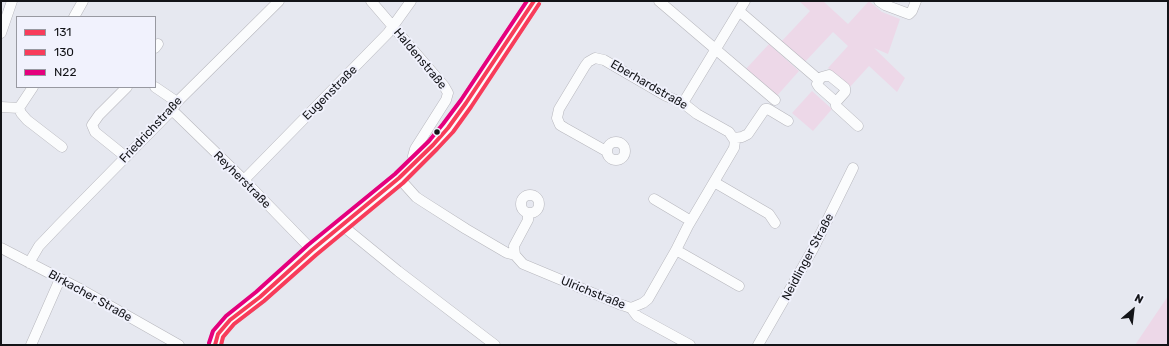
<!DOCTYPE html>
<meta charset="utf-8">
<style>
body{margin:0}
#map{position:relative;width:1169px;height:346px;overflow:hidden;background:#e6e8f0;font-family:Rubik,sans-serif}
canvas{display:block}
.frame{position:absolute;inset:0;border:2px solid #131418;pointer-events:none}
.legend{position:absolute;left:16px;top:16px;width:140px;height:72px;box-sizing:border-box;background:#f1f2fd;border:1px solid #9899a1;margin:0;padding:5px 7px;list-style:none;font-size:12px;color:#131418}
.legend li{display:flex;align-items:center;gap:8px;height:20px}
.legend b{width:20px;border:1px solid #9899a1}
.north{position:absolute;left:1113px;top:290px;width:40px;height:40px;-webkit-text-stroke:3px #f1f2fd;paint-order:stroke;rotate:28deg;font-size:11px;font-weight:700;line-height:16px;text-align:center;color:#131418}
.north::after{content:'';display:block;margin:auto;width:14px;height:18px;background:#131418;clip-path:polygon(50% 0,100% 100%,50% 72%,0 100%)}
</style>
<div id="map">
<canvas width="1169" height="346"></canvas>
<div class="frame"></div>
<ul class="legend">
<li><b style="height:5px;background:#f83c5a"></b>131</li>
<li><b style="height:5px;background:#f83c5a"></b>130</li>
<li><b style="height:5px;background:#e5007d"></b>N22</li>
</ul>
<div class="north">N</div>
</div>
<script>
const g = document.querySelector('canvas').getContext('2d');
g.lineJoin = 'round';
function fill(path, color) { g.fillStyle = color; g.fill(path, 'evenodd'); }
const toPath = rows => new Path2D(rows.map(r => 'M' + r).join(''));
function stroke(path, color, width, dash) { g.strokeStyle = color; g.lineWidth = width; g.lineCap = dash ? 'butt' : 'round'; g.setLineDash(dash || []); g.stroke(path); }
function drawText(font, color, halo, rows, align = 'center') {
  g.font = font + ' Rubik,sans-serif'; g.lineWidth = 4; g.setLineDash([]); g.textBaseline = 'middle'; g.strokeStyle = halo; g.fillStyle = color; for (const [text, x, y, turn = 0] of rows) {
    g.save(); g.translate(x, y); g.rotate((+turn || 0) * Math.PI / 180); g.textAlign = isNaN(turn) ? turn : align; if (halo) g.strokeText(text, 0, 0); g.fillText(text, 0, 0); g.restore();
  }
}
const green = toPath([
 [799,1,823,1,848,24,869,1,882,12,900,19,888,54,874,48,905,78,897,92,869,66,849,88,828,68,848,46,833,32,803,64,780,43,810,11],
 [769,44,799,71,775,98,744,71],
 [812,91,832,109,813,131,792,113],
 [1168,296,1168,345,1135,345]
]);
const street = toPath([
 [371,1,444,86,448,93,446,100,415,149,413,156,415,162],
 [659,1,775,100],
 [879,1,885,5,909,14,912,11,916,1],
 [739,11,819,80,817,84,819,87,836,102,836,106,858,126],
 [74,17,83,1],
 [1,33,12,1],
 [155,48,158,44],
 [819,80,822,77,829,75,845,88,845,92,836,102],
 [155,87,177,102],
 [683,103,745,1],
 [1,107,19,108,33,87],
 [19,108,21,113,27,120,62,147],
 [172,110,244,180,312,250],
 [734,138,742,137,748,134,765,109,768,109,788,121],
 '607 151a9 9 0 1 1 18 0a9 9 0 1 1-18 0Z',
 [606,151,565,128,560,125,557,118,559,109,585,66,588,62,595,58,604,60,666,96,683,103,697,114,729,132,735,141,734,148,688,226,676,250,648,299,643,303,631,308],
 [126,157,95,132,92,125,99,115,127,87],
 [399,178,416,197,422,201,466,229,507,253,515,255],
 [244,180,388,33,411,1],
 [714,182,769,214,775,223],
 '521 204a9 9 0 1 1 18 0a9 9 0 1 1-18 0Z',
 [654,199,691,221],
 [528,213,528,220,514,246,515,255,523,264,619,304,631,308,637,316,690,345],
 [344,224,349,231,398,271,495,345],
 [1,248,82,290,179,345],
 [676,250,739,286],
 [29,263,39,246,59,225,172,110,177,102,279,1],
 [31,345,60,279],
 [758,345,813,249,853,168]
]);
const secondary = toPath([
 [215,345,218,334,230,320,260,297,312,250,399,178,433,145,448,128,466,103,534,1]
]);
const bus1 = toPath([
 [215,345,218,334,230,320,260,297,312,250,399,178,433,145,448,128,466,103,534,1]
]);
const bus2 = toPath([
 [221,345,223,337,234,324,264,301,316,255,403,183,437,149,453,132,471,107,539,4]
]);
const bus3 = toPath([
 [209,343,213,331,226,316,256,292,308,245,395,174,429,141,443,124,461,100,527,1]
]);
const markers = [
 [437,132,3.5,"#131418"]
];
const streetNames = [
 ["Haldenstraße",420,59,50],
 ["Eberhardstraße",649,85,30],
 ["Eugenstraße",330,93,-45],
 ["Friedrichstraße",151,130,-47],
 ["Reyherstraße",242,180,45],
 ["Neidlinger Straße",808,257,-62],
 ["Ulrichstraße",593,293,22],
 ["Birkacher Straße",90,296,29]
];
fill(green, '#edd8e8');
stroke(street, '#b6b6bc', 11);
stroke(secondary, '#b6b6bc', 15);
stroke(street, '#fbfcfd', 10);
stroke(secondary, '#fbfcfd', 14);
stroke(bus1, '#f83c5a', 4);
stroke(bus2, '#f83c5a', 4);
stroke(bus3, '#e5007d', 4);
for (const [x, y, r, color] of markers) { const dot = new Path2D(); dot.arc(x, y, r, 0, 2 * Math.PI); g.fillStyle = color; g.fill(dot); stroke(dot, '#f1f2fd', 1.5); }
drawText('12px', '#131418', '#f1f2fd', streetNames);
</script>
